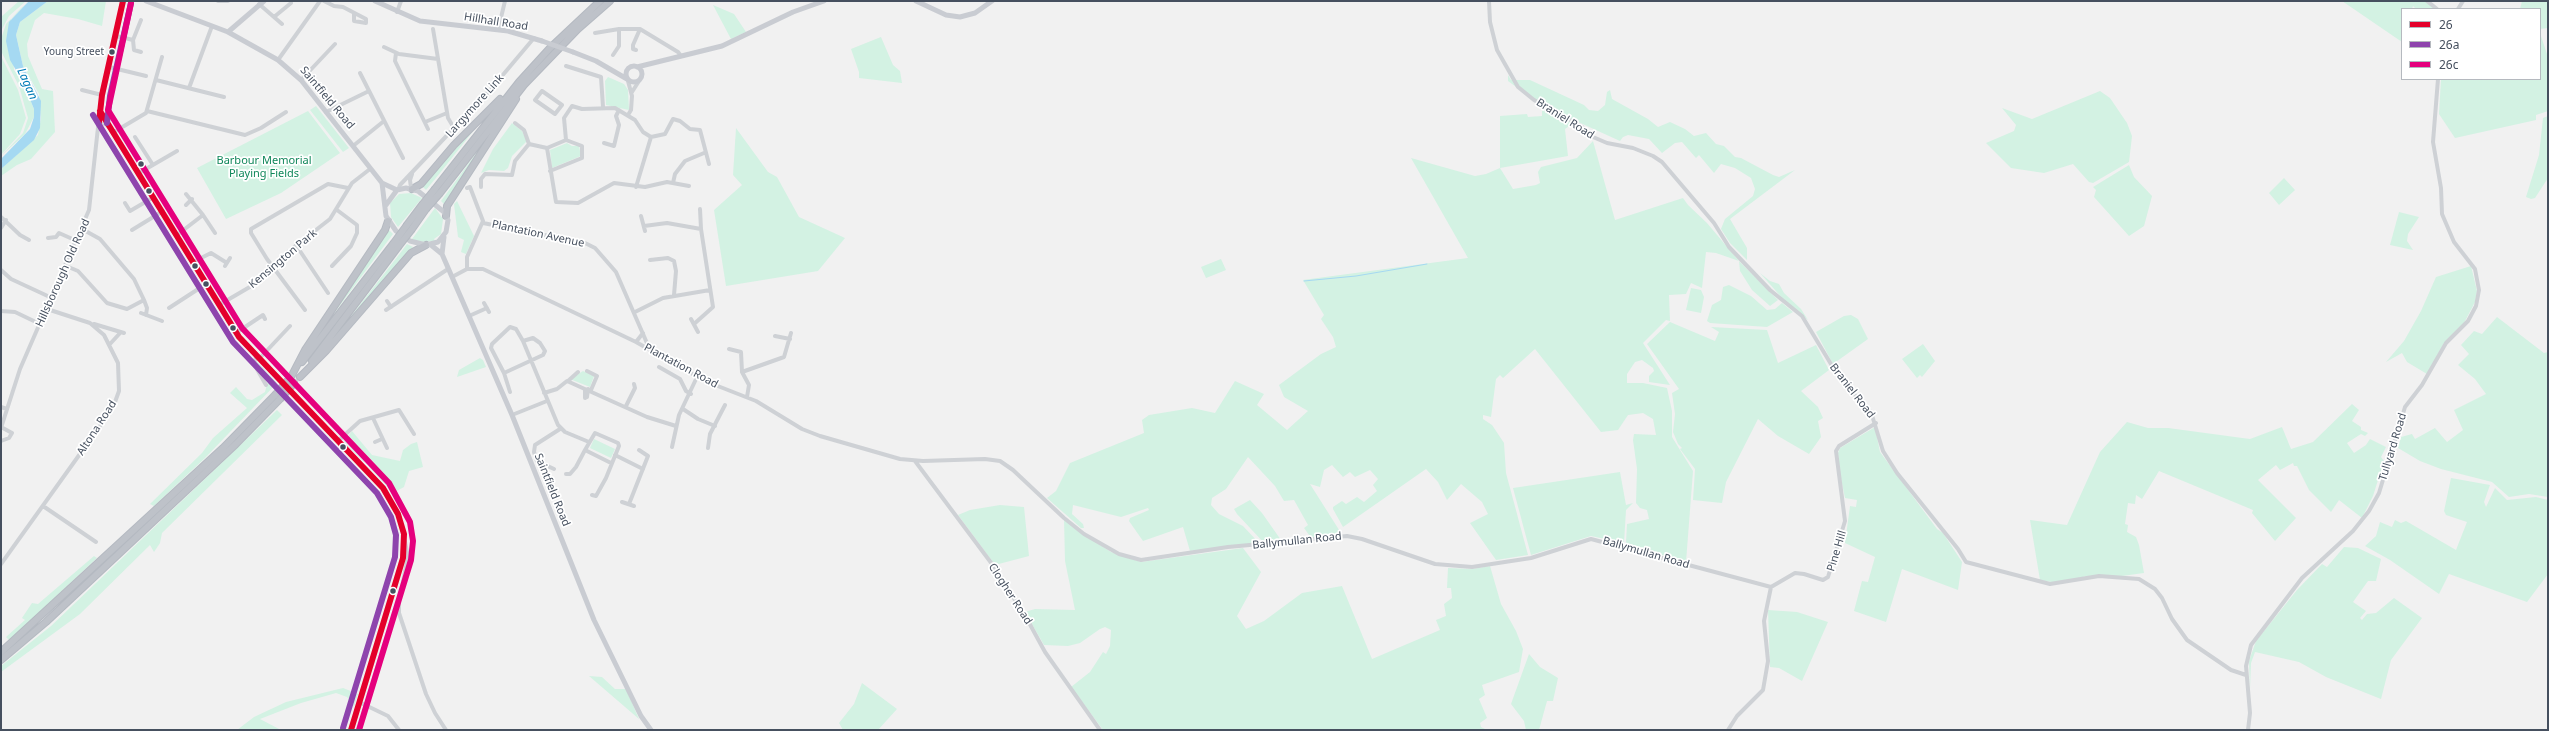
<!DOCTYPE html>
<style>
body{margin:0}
#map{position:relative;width:2549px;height:731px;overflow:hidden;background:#f1f1f1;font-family:"Noto Sans",sans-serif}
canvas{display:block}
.frame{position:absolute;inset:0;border:2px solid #46505f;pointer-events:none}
.legend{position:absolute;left:2401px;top:8px;width:140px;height:72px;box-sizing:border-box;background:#fff;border:1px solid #b5b9bf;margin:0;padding:5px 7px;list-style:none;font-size:12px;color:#46505f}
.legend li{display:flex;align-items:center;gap:8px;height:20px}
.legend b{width:20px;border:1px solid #b5b9bf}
</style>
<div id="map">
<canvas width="2549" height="731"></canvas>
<div class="frame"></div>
<ul class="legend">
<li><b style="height:5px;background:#e4002b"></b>26</li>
<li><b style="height:5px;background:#8e44ad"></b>26a</li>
<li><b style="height:5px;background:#e5007d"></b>26c</li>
</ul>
</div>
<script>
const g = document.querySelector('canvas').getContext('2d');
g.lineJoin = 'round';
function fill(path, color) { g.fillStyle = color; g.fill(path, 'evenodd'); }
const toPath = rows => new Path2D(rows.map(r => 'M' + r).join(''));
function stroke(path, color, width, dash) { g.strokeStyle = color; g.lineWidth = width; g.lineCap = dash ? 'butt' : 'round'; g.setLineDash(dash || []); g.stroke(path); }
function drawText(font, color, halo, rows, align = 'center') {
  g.font = font + ' "Noto Sans",sans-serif'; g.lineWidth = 3.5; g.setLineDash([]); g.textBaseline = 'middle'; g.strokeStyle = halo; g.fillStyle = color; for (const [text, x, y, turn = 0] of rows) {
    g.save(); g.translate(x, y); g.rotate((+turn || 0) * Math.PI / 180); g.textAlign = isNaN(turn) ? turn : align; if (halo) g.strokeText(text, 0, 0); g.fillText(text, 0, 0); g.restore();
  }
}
const green = toPath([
 [19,1,26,1,9,16,1,31,1,17],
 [30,1,11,19,14,70,23,82,34,109,34,117,25,134,1,156,23,133,28,118,19,86,2,53,2,36,6,24,21,8],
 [48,1,106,1,102,26,78,19,44,13,35,20,27,44,28,56,42,89,53,91,55,132,31,159,17,165,1,176,1,169,38,135,41,118,39,94,23,66,16,35,20,22],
 [2342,1,2425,1,2435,9,2416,9,2413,6,2412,9,2402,9,2402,42],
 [2522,1,2548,1,2548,28,2540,29,2540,9,2520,9],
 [713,5,734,14,746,32,731,39],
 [2540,33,2548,57,2548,111,2536,115,2536,120,2455,138,2439,114,2441,79,2540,79],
 [881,37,893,65,900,71,902,83,859,78,859,72,851,49],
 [1,56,18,90,26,118,20,134,1,155],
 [1508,75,1511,80,1530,80,1584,105,1589,110,1598,111,1605,105,1607,92,1610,90,1612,99,1648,119,1658,127,1670,122,1685,129,1694,136,1706,133,1716,144,1724,146,1735,157,1741,158,1773,175,1779,177,1795,170,1730,219,1747,248,1747,260,1730,243,1721,229,1725,219,1753,196,1755,189,1751,178,1735,168,1721,164,1714,173,1699,155,1696,158,1682,142,1675,143,1662,153,1649,139,1628,135,1623,137,1620,141,1576,121,1565,129,1568,156,1500,168,1513,189,1536,185,1540,183,1538,172,1541,167,1577,158,1593,141,1615,220,1683,198,1688,205,1707,223,1739,261,1778,300,1770,306,1752,290,1740,271,1739,261,1716,253,1706,252,1702,288,1691,283,1686,294,1669,295,1670,321,1666,320,1643,343,1670,385,1649,382,1649,376,1654,371,1653,368,1642,360,1635,362,1627,374,1627,383,1643,383,1667,388,1672,411,1672,437,1693,471,1686,562,1627,545,1626,542,1627,524,1649,519,1647,510,1640,508,1636,503,1637,469,1633,440,1634,434,1656,435,1653,419,1643,413,1628,415,1618,430,1601,432,1535,349,1503,378,1500,375,1496,379,1491,417,1483,415,1483,419,1492,425,1504,443,1506,473,1528,555,1496,560,1470,523,1488,514,1482,502,1461,484,1447,500,1438,482,1426,469,1343,527,1333,509,1333,507,1342,501,1346,504,1357,497,1364,502,1377,491,1373,485,1378,479,1370,470,1355,477,1350,472,1343,477,1332,465,1324,470,1320,487,1310,484,1341,533,1338,536,1312,539,1304,528,1308,525,1294,500,1284,501,1275,486,1248,457,1226,489,1212,498,1211,505,1219,514,1243,526,1260,544,1190,551,1183,527,1143,541,1129,521,1130,518,1149,510,1148,508,1121,517,1073,505,1072,514,1083,524,1084,528,1081,528,1047,498,1056,491,1070,463,1144,433,1142,420,1149,415,1192,408,1215,413,1235,381,1264,394,1257,405,1287,430,1308,411,1284,397,1279,385,1321,354,1336,347,1333,337,1321,319,1324,315,1303,280,1468,258,1411,158,1475,176,1486,174,1500,168,1500,116,1527,114,1528,117,1542,116,1542,106,1508,81],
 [608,77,624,84,628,90,629,110,606,105,605,81],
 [2100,91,2110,98,2127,123,2132,136,2131,145,2129,162,2093,183,2089,182,2073,164,2044,173,2011,168,1986,143,2014,131,2016,125,2002,108,2032,119],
 [316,106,349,148,343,152,310,110],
 [308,111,340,153,281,193,226,219,197,168],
 [485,116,440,173,426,190,422,186],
 [2548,116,2548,178,2535,198,2531,199,2526,197,2539,155,2543,118],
 [499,122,481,149,444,204,441,201],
 [512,123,522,131,527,141,512,156,508,168,504,171,489,170,481,173,493,149],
 [736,128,768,172,777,177,799,217,845,238,818,271,726,286,714,210,742,185,733,175],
 [567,143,572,146,579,146,581,156,552,168,550,150],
 [2129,165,2134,177,2152,196,2144,226,2129,236,2094,197,2096,190,2093,187],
 [2284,178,2295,190,2279,205,2269,193],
 [411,193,422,198,398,227,391,217,390,203,399,194],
 [457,201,474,236,466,254,461,252,464,240,458,237,454,204],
 [435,208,443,219,441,234,434,239,435,241,420,242,412,239],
 [2399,212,2419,217,2408,234,2407,241,2413,250,2390,245],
 [389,230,393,234,321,331,337,307],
 [407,244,413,247,334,338,401,252],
 [1221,259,1226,270,1206,278,1201,267],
 [2471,266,2477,291,2475,302,2464,323,2444,343,2427,374,2407,362,2402,353,2386,362,2404,341,2421,311,2436,277],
 [1760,273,1770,281,1779,284,1784,293,1801,309,1808,320,1783,299],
 [1729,285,1751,296,1767,310,1775,309,1782,303,1793,312,1767,327,1710,323,1707,321,1712,305,1721,300,1723,287],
 [1691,288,1701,290,1704,297,1701,313,1686,310],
 [1851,315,1858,319,1868,339,1833,364,1816,332,1844,316],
 [2497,317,2544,353,2548,352,2548,497,2529,494,2509,497,2492,482,2441,469,2420,461,2398,448,2401,437,2412,434,2415,439,2435,428,2447,442,2463,430,2454,410,2486,394,2475,379,2458,365,2469,354,2461,345,2474,331,2482,334],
 [1670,322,1715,341,1719,332,1711,327,1767,330,1778,363,1816,345,1829,370,1801,391,1818,407,1823,418,1818,421,1821,437,1809,454,1778,436,1758,419,1726,482,1722,503,1693,500,1695,469,1680,449,1682,448,1678,444,1673,432,1675,414,1672,393,1679,389,1647,344],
 [1923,344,1935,361,1922,377,1920,375,1917,378,1902,359],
 [480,358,483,360,486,367,457,377,459,370],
 [257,361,277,383,205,458,154,506,150,504,202,453,213,438,247,408,230,393,236,387,247,399,252,400,265,392,269,377,263,375,257,366],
 [583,371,594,376,590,387,570,379],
 [2352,404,2359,410,2352,421,2361,427,2361,430,2368,433,2365,436,2361,434,2347,443,2354,453,2366,445,2370,439,2386,447,2381,457,2384,461,2373,496,2362,518,2339,500,2331,512,2309,490,2297,466,2294,466,2293,463,2280,470,2276,465,2258,480,2296,518,2275,541,2252,513,2253,510,2159,471,2142,499,2136,495,2135,504,2128,503,2125,524,2128,525,2127,532,2136,537,2139,545,2144,573,2122,576,2087,576,2057,583,2040,580,2030,520,2067,525,2100,452,2127,422,2148,428,2168,428,2250,439,2282,427,2291,449,2313,442],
 [277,410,282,415,162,533,160,543,154,552,150,545,80,614,1,672,1,666,51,626],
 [1875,427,1880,452,1937,529,1943,533,1962,562,1958,590,1902,569,1886,622,1854,611,1862,581,1868,582,1875,557,1845,543,1850,506,1856,507,1857,500,1845,498,1839,469,1838,453,1840,448],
 [352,431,372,455,400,461,403,450,411,444,417,442,423,467,409,471,404,487,393,493,370,468,366,461,364,462,344,442],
 [594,439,615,449,611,458,590,448],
 [1620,472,1626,505,1633,503,1626,510,1624,543,1591,536,1531,555,1513,488],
 [2451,478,2490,485,2484,502,2486,507,2495,488,2507,500,2536,497,2548,500,2548,574,2527,602,2449,574,2439,594,2390,560,2365,546,2376,536,2380,522,2392,527,2395,520,2401,523,2406,521,2456,550,2467,522,2446,515,2444,511],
 [1250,500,1262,513,1281,540,1280,542,1265,544,1237,514,1234,509],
 [1000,505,1024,507,1029,556,995,565,958,515,970,510],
 [1064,519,1080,532,1111,552,1141,562,1243,548,1261,572,1237,616,1246,629,1264,621,1302,593,1342,586,1372,659,1440,630,1436,620,1446,616,1444,604,1452,598,1451,588,1447,588,1448,568,1472,569,1490,566,1501,604,1516,631,1523,649,1519,672,1482,685,1485,695,1479,699,1487,718,1480,723,1481,727,1487,730,1103,730,1071,687,1090,672,1103,652,1106,654,1110,646,1111,630,1105,627,1100,629,1080,643,1068,646,1044,645,1025,612,1035,609,1075,610,1065,561],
 [2344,547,2358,548,2381,559,2376,581,2368,581,2353,602,2366,611,2360,618,2362,620,2367,614,2376,613,2394,598,2422,618,2391,660,2381,699,2326,677,2299,662,2255,652,2251,663,2250,689,2249,661,2256,641,2297,590,2322,564,2327,567],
 [94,556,97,558,35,616,9,640,6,637,25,620,22,618,32,603,38,604],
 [1768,610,1797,612,1828,622,1802,681,1779,668,1770,667],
 [1529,654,1540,667,1558,678,1553,701,1547,701,1539,730,1526,730,1524,721,1511,704],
 [589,676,602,677,615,689,626,689,639,719],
 [862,683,897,709,878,730,843,730,839,723,854,704],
 [343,688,358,694,354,707,347,697,336,693,301,703,260,719,281,730,237,730,254,717,286,702]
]);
const water = toPath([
 [29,1,48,1,20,22,16,35,23,66,41,101,40,128,34,140,1,169,1,159,30,129,34,117,34,109,23,82,10,60,6,41,9,22]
]);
const stream = toPath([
 [1304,281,1356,276,1427,264]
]);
const minor = toPath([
 [218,1,228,1],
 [324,1,334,6,343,7,366,19,366,23,354,21,354,13],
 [1489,1,1490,22,1497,50,1518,87,1534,100,1581,126,1593,137,1607,143,1633,148,1653,156,1662,162,1714,223,1729,247,1770,290,1802,316,1840,379,1871,412,1883,451,1897,473,1958,549,1966,562,2050,584,2099,576,2139,579,2155,589,2162,598,2172,619,2187,640,2231,670,2246,675],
 [2427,1,2437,9],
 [259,4,282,24],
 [2458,9,2463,1],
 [397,12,401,1],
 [274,17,291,3],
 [141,20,133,40,134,50,141,52],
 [433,29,448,118,454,128],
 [498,30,505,1],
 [595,33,619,29,640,29,678,52,681,56],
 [116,36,133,40],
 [384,47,399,54,438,59],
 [636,50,633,49,633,45,640,29],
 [396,53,395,61,428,129],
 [613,55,619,46,619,29],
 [278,60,320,1],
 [566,66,601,77,603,107],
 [109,67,146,76],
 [360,73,403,158],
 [156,80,224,97],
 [301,80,335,44],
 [189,88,212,26],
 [82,90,102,95],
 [542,91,562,105,555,114,535,100,542,91],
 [632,92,639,81],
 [100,111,239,337,383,488,398,514,404,534,403,558,351,730],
 [147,111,245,135,261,128,286,112],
 [326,112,369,91],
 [628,115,631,110,632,96,628,81],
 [425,122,447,113],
 [99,123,105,124,110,128],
 [515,123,524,130,529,144],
 [114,132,146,113,162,57],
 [135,137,153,165],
 [604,143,614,146,619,125,616,116,619,110],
 [353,146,384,121],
 [547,148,556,202,578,203,614,183,645,187,667,182,689,186],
 [550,171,582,158,582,146,566,140],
 [139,173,177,151],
 [673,183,675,174,685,161,704,153],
 [481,187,481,179,485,174,512,175,515,161,529,144,547,148,566,140,564,118,572,106,582,109,615,108,635,120,643,132,651,137,665,134,673,119,680,121,690,129,700,130,709,164],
 [636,187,651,137],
 [411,188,410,180,412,174],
 [398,190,400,185,491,89,534,38],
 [186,194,203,215],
 [125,203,130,211,154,197],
 [186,205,192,199],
 [641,216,645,231],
 [1,217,20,235,29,240],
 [483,223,585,243,595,248,616,272,650,350],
 [644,226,667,223,701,229],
 [1,228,6,220],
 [132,230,163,211],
 [177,235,203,215,215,233],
 [48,238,56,237,59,233,77,241],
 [296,245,328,293],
 [650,260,668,258,674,261,676,271,674,295],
 [193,262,211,253,227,263],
 [66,266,78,271,107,303,127,309,144,300,134,279,100,239,82,229],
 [225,266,230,258],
 [332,266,351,246,357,233,357,225,337,210],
 [467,269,467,257,483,221,470,187,467,188],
 [1,270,11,279,52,298],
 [452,277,467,269,483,269,636,342,705,381,756,401,802,429,820,436,900,459,923,461,985,459,1000,461,1013,470,1064,518,1084,534,1119,554,1141,560,1228,547,1347,536,1362,539,1435,564,1472,567,1531,558,1591,539,1771,587],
 [144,300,147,308,146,315],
 [387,301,391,307],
 [484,303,489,312],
 [219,305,260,281,289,251,330,219,352,183,370,169],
 [169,308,206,284],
 [305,310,267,259,251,233,251,229,328,184,348,188],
 [386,310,448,269],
 [1,311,15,312,40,324],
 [635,312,663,298,710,290],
 [141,313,162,321],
 [469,316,487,308],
 [691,319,698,332],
 [94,324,124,333],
 [694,324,713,307,701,229,700,209],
 [236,333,263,315,265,319],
 [775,336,790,339],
 [636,342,643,333],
 [110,344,121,332],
 [729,349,741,352,742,372,749,385,747,397],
 [256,357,254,364,266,385],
 [259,359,290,326],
 [659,367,680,379,686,391,691,394],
 [587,371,597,376,591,390],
 [742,372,784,357,791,333],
 [504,373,491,348,492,344,510,327,516,329,523,341,558,425,565,432,589,442],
 [568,381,578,372],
 [585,389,585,398,587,397,588,389],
 [510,392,504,373,543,355,545,351,540,343,533,338,523,341],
 [544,393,557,389,567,381,647,417,676,426],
 [626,406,635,388,634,384],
 [1,407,7,409],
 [683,409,698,419,715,426],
 [512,415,547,401],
 [373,418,387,448],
 [1,428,20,369,89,210,101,100,123,1],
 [1,441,9,438,12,433,1,427],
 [338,441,360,421,399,410,414,434],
 [375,442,382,439],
 [672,447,679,415,697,377],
 [708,448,710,434,725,405],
 [615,455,643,469],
 [915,461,992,564,1027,619,1045,652,1100,730],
 [554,469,537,461,534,452,535,445,560,429],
 [566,474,570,474,576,467,585,450],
 [592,495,596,496,606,478,619,446,618,443,595,433,585,450,611,463],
 [622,502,634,506],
 [629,504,648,456,639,450],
 [43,506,96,542],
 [405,542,408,557,399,601,399,613,426,694,435,713,446,730],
 [1,564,105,419,115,402,119,391,118,363,104,335,90,323,47,309],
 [359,702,388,716,399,730],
 [1728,730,1737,716,1763,690,1768,661,1764,621,1771,587,1795,573,1804,574,1823,580,1828,577,1845,521,1836,451,1839,446,1876,423],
 [2248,730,2250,713,2246,666,2251,645,2302,578,2353,531,2369,511,2379,493,2405,407,2422,385,2446,343,2468,321,2476,306,2479,290,2475,269,2454,242,2442,214,2441,188,2433,142,2438,79]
]);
const major = toPath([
 [146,1,228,32,278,60,301,80,382,183,397,190],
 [375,1,420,21,508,31,542,41],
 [916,1,946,15,960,17,975,13,992,1],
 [228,32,264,1],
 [573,52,596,61,627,79],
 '626 74a8 8 0 1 1 16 0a8 8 0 1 1-16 0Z',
 [637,67,722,46,793,12,824,1],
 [382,183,386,216,396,231,410,241,426,245,438,242,446,232,448,220,444,212,418,191,406,188,397,190,386,205],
 [431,245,442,254,469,316,512,415,594,620,641,716,651,730],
 [442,254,444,237]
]);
const highway = toPath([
 [412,189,421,184,454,145,500,99],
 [435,189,519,82,550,48,600,1],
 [440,193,524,85,578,29,610,1],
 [446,216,447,206,516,99],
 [407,225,422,205],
 [412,229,426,209],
 [312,361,398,247],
 [302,362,393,244],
 [291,377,305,350,385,230,388,221],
 [300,377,326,351,411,253,426,245],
 [1,652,223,448,275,395],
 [1,660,46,622,236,444,280,399]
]);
const majorBridge = toPath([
 [542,41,573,52]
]);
const highwayBridge = toPath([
 [422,205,435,189],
 [426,209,440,193],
 [393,244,407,225],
 [398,247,412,229],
 [275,395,288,380],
 [280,399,295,382]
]);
const bus1 = toPath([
 [100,111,239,337,383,488,398,514,404,534,403,558,351,730],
 [99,122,102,95,123,1]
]);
const bus2 = toPath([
 [93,115,233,342,377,493,391,517,396,535,395,557,343,728],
 [107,123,110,96,131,3]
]);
const bus3 = toPath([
 [131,3,108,110,242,328,389,483,410,522,413,541,411,560,359,730]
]);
const markers = [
 [112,52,3.5,"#46505f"],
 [141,164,3.5,"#46505f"],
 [149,191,3.5,"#46505f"],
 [195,266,3.5,"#46505f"],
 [206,284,3.5,"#46505f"],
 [233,328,3.5,"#46505f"],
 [343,447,3.5,"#46505f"],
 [393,591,3.5,"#46505f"]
];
const busNames = [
 ["Young Street",104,52]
];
const streetNames = [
 ["Hillhall Road",496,22,9],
 ["Saintfield Road",327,98,50],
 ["Largymore Link",475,106,-48],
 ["Braniel Road",1565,119,32],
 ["Plantation Avenue",538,234,12],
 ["Kensington Park",283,259,-40],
 ["Hillsborough Old Road",63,273,-66],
 ["Plantation Road",681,366,28],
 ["Braniel Road",1852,391,52],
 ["Altona Road",97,428,-57],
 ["Tullyard Road",2393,447,-73],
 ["Saintfield Road",552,490,68],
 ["Ballymullan Road",1297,541,-6],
 ["Pine Hill",1837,551,-73],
 ["Ballymullan Road",1646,553,16],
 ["Clogher Road",1010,594,57]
];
const parkNames = [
 ["Barbour Memorial",264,161],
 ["Playing Fields",264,174]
];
const waterNames = [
 ["Lagan",27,84,66]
];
fill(green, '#d3f2e3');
fill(water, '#a5d9f2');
stroke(stream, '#a5d9f2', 1);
stroke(highway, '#b4b9c1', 8);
stroke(minor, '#ced1d5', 4);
stroke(major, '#c9ccd2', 5);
stroke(highway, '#bec2c9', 6);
stroke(highwayBridge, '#b4b9c1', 8, []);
stroke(majorBridge, '#c9ccd2', 5);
stroke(highwayBridge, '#bec2c9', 6);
stroke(bus1, '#e4002b', 6);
stroke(bus2, '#8e44ad', 6);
stroke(bus3, '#e5007d', 6);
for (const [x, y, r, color] of markers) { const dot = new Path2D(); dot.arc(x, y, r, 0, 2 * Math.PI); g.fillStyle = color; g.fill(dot); stroke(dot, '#fff', 1.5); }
drawText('10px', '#46505f', '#fff', busNames, 'right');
drawText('11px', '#46505f', '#fff', streetNames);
drawText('11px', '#10875a', '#fff', parkNames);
drawText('italic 12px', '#017bb7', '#fff', waterNames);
</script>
